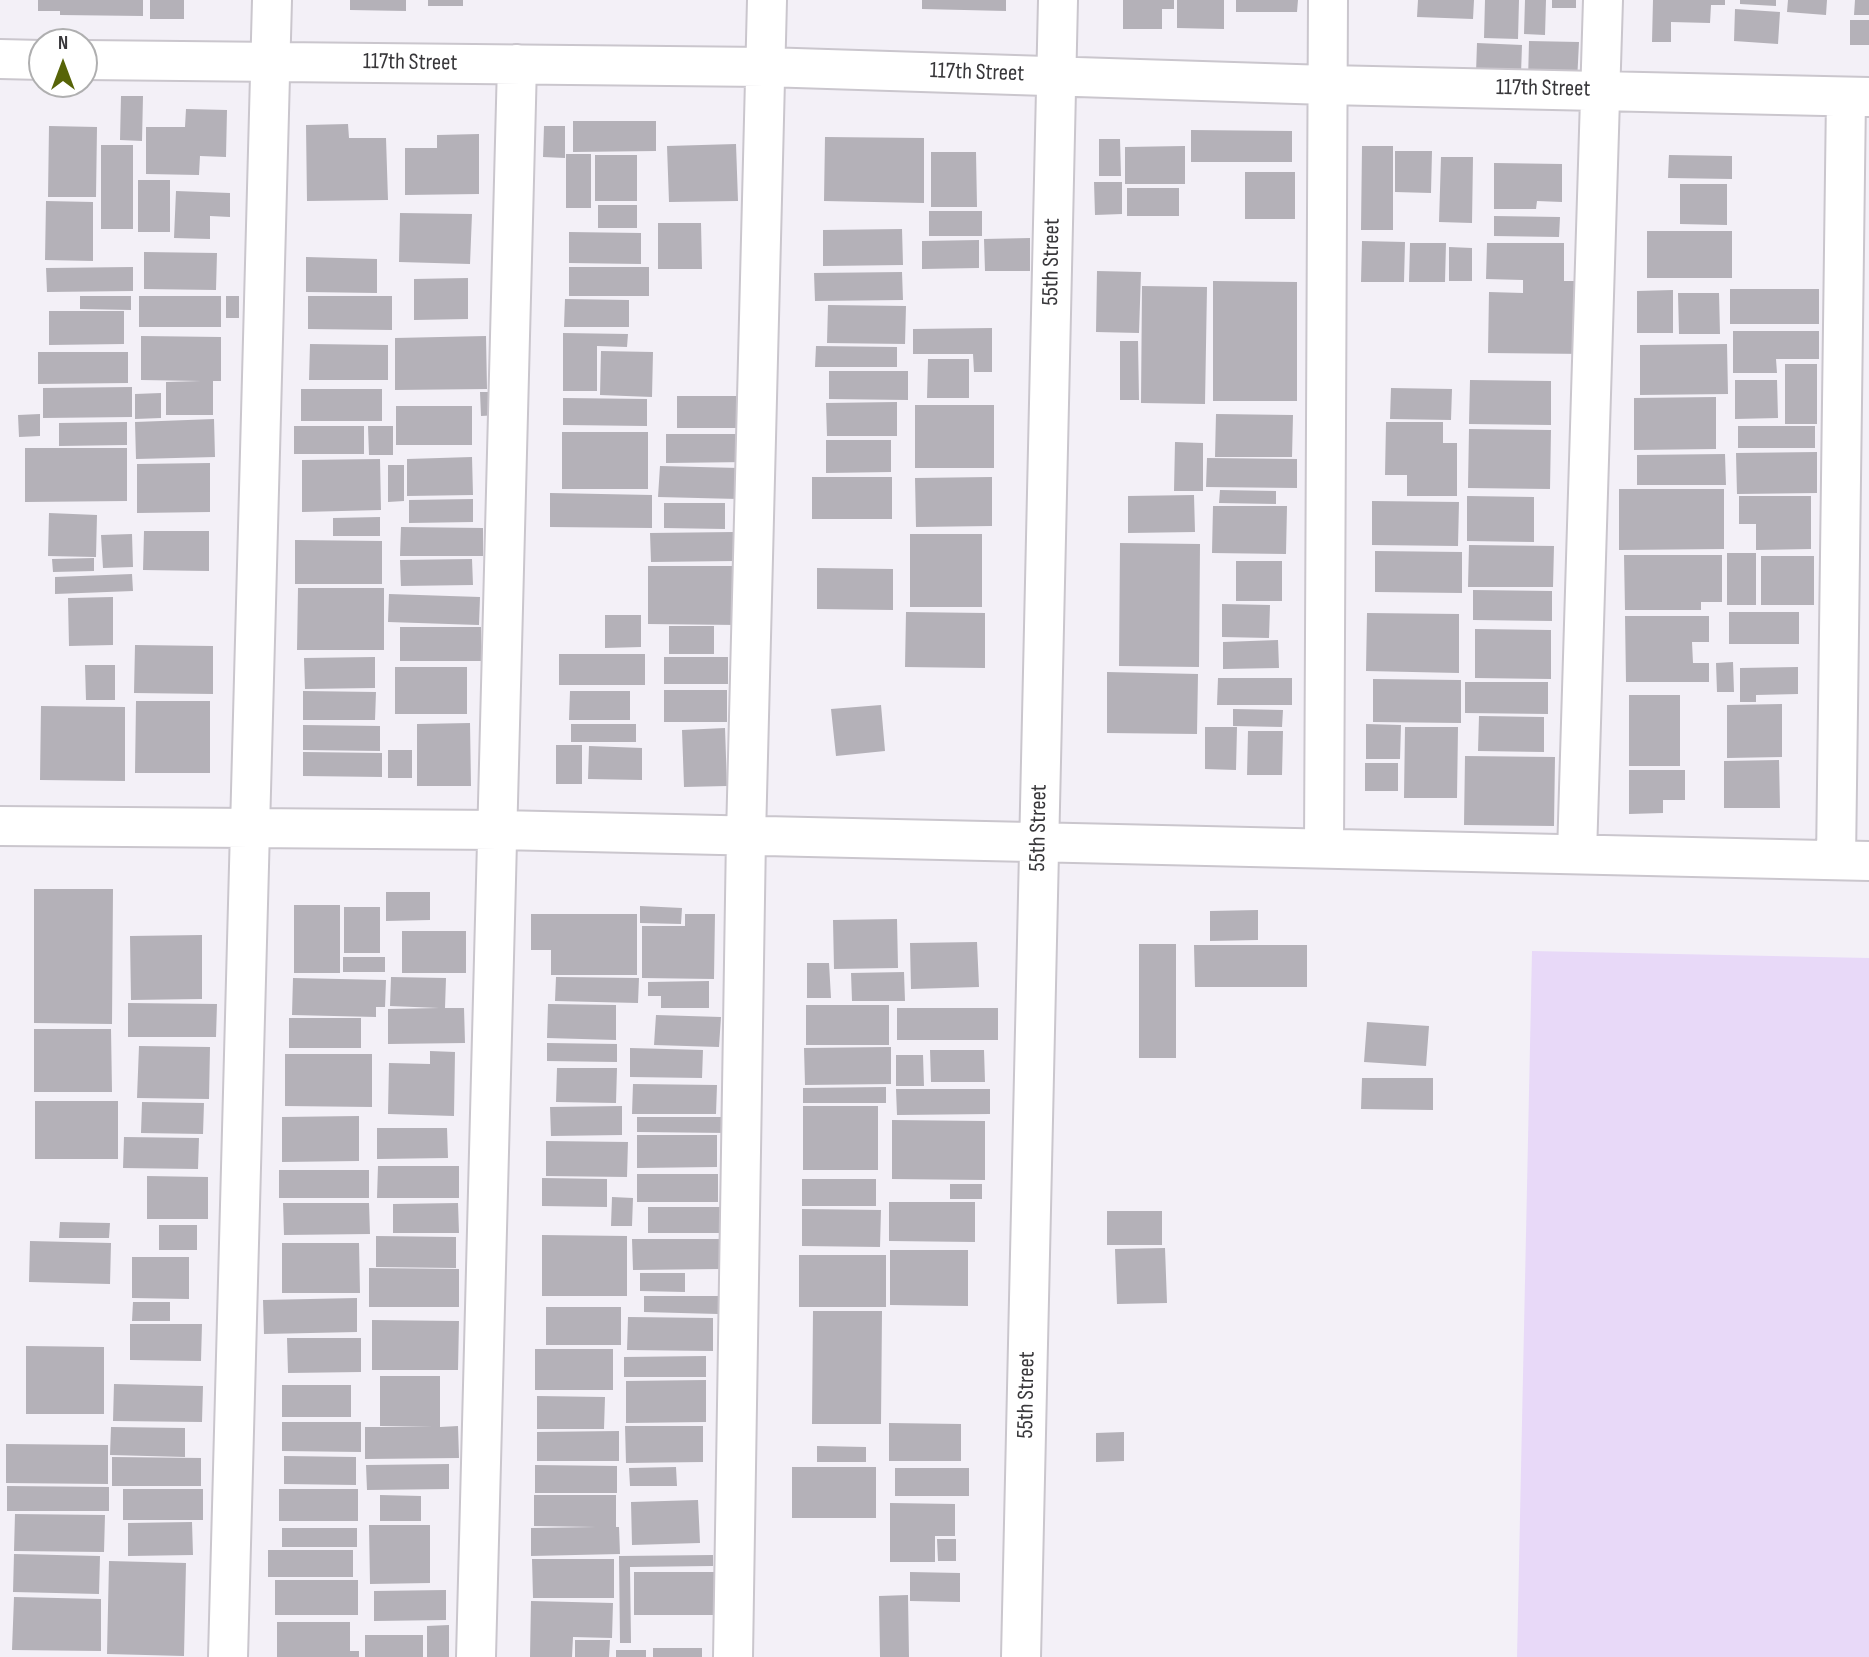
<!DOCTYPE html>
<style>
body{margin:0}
#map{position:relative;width:1869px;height:1657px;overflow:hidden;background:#f3f0f7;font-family:"Sofia Sans Condensed",sans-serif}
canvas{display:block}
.north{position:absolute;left:28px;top:28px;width:70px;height:70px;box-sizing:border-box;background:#fff;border:2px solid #afafb0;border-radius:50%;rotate:0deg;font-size:19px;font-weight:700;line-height:28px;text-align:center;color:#38373a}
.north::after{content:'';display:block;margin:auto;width:24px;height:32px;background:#576408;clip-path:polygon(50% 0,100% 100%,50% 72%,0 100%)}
</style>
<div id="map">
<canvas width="1869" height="1657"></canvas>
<div class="north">N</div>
</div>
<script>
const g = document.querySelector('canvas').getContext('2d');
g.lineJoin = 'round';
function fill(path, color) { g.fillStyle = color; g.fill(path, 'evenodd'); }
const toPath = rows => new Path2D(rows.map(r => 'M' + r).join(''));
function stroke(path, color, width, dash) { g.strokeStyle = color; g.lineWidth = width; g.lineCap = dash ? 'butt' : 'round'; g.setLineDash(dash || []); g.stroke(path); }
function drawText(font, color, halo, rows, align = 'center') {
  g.font = font + ' "Sofia Sans Condensed",sans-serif'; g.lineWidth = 7; g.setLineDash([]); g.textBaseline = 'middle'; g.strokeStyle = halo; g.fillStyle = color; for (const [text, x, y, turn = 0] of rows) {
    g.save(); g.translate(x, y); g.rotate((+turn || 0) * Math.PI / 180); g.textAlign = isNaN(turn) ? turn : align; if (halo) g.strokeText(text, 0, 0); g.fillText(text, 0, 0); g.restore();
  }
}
const green = toPath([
 [1532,951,1869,958,1869,1657,1517,1657]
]);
const building = toPath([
 [38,0,143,0,143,16,60,15,60,11,38,11],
 [150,0,184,0,184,19,150,19],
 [350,0,406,0,406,11,350,10],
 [428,0,463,0,463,6,428,6],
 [922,0,1006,0,1006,11,922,9],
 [1123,0,1174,0,1174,9,1162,9,1162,29,1123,29],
 [1177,0,1224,0,1224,29,1177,28],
 [1236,0,1298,0,1297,12,1236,12],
 [1418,0,1474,0,1473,19,1417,17],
 [1485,0,1519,0,1518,39,1484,38],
 [1525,0,1546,0,1545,35,1524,34],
 [1552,0,1576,0,1576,8,1552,8],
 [1653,0,1725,0,1725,5,1711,5,1710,23,1671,22,1671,42,1652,42],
 [1740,0,1776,0,1776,6,1740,4],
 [1788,0,1827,0,1826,15,1787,12],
 [1855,0,1869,0,1869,15,1854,15],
 [1735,9,1780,12,1778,44,1734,41],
 [1850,20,1869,20,1869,45,1850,45],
 [1529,41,1579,42,1577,82,1528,81],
 [1477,43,1522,45,1521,74,1476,73],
 [121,96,143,96,142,141,120,140],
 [186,109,227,110,226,157,200,156,199,175,146,174,146,127,185,127],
 [573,121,656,121,656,151,573,152],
 [348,124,349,138,386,138,388,200,307,201,306,125],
 [49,126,97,127,96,197,48,197],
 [544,126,565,126,565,158,543,157],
 [1191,130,1292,131,1292,162,1191,162],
 [479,134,479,194,405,195,405,148,437,148,437,135],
 [825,137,924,138,924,203,824,201],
 [1099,139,1120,139,1121,176,1099,176],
 [736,144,738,201,669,202,667,146],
 [101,145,133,145,133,229,101,229],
 [1185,146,1185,184,1125,184,1125,147],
 [1362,146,1393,146,1393,230,1361,230],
 [1395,151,1432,151,1431,193,1395,192],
 [931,152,976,152,977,207,931,207],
 [566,154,591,154,591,208,566,208],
 [595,155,637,155,637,201,595,201],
 [1669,155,1732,156,1732,179,1668,178],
 [1441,157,1473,157,1472,223,1439,222],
 [1494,163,1562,164,1562,202,1537,201,1536,209,1494,209],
 [1245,172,1295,172,1295,219,1245,219],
 [138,180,170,180,170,232,138,232],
 [1094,182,1122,182,1122,214,1095,215],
 [1680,184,1727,184,1727,225,1680,224],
 [1127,188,1179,188,1179,216,1127,216],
 [176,191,230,193,230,217,210,216,210,239,174,238],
 [46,201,93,202,93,261,45,260],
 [598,205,637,205,637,228,598,228],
 [929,211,982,211,982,236,929,236],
 [400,213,472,214,470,264,399,262],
 [1494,216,1560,217,1559,237,1494,236],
 [658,223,701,223,702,269,658,269],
 [902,229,903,265,823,266,823,230],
 [1647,231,1732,231,1732,278,1647,278],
 [569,232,641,233,641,264,569,263],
 [1030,238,1030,271,985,271,984,239],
 [979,240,979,268,922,269,922,241],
 [1362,241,1405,242,1404,282,1361,282],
 [1410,243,1446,243,1445,282,1409,282],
 [1487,243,1564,243,1564,281,1587,281,1587,354,1488,353,1489,292,1523,293,1523,280,1486,279],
 [1449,247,1472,248,1472,281,1449,281],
 [144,252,217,253,216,290,144,289],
 [306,257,377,259,377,293,306,292],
 [133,267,133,291,47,292,46,268],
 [569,267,649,267,649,296,569,296],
 [1097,271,1141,272,1139,333,1096,332],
 [902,272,903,300,815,301,814,273],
 [468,278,468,319,414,320,414,279],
 [1213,281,1297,282,1297,401,1213,401],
 [1142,286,1207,287,1205,404,1141,403],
 [1730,289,1819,289,1819,324,1730,324],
 [1673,290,1673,333,1637,333,1637,291],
 [1678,293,1719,293,1720,334,1679,334],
 [80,296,131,296,131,310,80,309],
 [139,296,221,296,221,327,139,327],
 [226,296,239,296,239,318,226,318],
 [308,296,392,296,392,330,308,329],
 [565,299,629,300,629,327,564,327],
 [828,305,906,306,905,344,827,343],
 [49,311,124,311,124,344,49,345],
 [992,328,992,372,974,372,973,354,913,354,913,329],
 [1733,331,1819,331,1819,359,1776,359,1777,373,1733,373],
 [563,333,628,334,627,347,597,346,597,391,563,391],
 [141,336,221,337,221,381,213,381,213,415,166,415,166,382,201,381,141,380],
 [486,336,487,389,395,390,395,338],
 [1120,341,1138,341,1139,400,1120,400],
 [310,344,388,345,388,380,309,380],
 [1727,344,1728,394,1640,395,1640,345],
 [816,346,897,347,897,367,815,367],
 [601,351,653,352,652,397,600,395],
 [38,352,128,352,128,383,38,384],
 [928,359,969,359,969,398,927,398],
 [1785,364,1817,364,1817,424,1785,424],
 [829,371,908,371,908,400,829,399],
 [1470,380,1551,381,1551,425,1469,424],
 [1735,380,1777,380,1778,418,1735,419],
 [132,387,132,417,43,418,43,388],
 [1391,388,1452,389,1451,420,1390,419],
 [301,389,382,389,382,421,301,421],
 [480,392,499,392,499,415,481,416],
 [161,393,161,418,135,419,135,394],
 [677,396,742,396,742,428,677,428],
 [1716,397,1716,449,1634,450,1634,398],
 [563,398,647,399,647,426,563,425],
 [897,402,897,436,827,436,826,403],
 [915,405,994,405,994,468,915,468],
 [396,406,472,406,472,445,396,445],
 [40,414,40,436,19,437,18,415],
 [1216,414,1293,415,1292,457,1215,457],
 [214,419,215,457,136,459,135,422],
 [127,422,127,445,59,446,59,423],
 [1386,422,1443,422,1443,443,1457,443,1457,496,1407,496,1407,475,1385,475],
 [294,426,364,426,364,454,294,454],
 [368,426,393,426,393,455,369,455],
 [1738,426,1815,426,1815,448,1738,448],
 [1469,429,1551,430,1550,489,1468,488],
 [562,432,648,432,648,489,562,489],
 [666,434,747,434,748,462,666,463],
 [826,440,891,440,891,472,826,473],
 [1175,442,1203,443,1203,491,1174,491],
 [25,448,127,448,127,501,25,502],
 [1817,452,1817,493,1737,494,1736,453],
 [1725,454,1726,485,1637,485,1637,455],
 [472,457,473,495,407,496,407,459],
 [1207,458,1297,459,1297,488,1206,487],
 [380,459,381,510,302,512,302,460],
 [210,463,210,512,137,513,137,464],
 [388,465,404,465,404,501,388,502],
 [660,466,739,468,738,499,658,497],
 [812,477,892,477,892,519,812,519],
 [992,477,992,526,916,527,915,478],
 [1619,489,1724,489,1724,549,1619,550],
 [1220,490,1276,491,1276,504,1219,503],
 [550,493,652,495,652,528,550,527],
 [1194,495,1195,532,1128,533,1128,496],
 [1467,496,1534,497,1534,542,1467,541],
 [1739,496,1811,496,1811,549,1756,550,1756,524,1739,524],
 [473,499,473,522,409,523,409,500],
 [1372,501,1459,502,1458,546,1372,545],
 [664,503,725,503,725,529,664,528],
 [1213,506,1287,506,1286,554,1212,553],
 [49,513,97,515,96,557,48,556],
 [380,517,380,536,333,536,333,518],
 [401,527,483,528,483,556,400,556],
 [144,531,209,531,209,571,143,570],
 [734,532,734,561,651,562,650,533],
 [132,534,133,567,103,568,101,535],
 [910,534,982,534,982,607,910,607],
 [295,540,382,541,382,584,295,584],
 [1120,543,1200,544,1199,667,1119,666],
 [1469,545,1554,546,1553,587,1468,587],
 [1375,551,1462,552,1462,593,1375,592],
 [1727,553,1756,553,1756,605,1727,605],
 [1624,555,1722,555,1722,602,1701,602,1701,610,1625,610],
 [1761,556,1814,556,1814,605,1761,605],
 [94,558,94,571,53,572,52,559],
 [472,559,473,585,401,586,400,560],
 [1236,561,1282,561,1282,601,1236,601],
 [648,566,737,566,737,625,648,624],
 [817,568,893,569,893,610,817,609],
 [132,574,133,591,55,594,55,577],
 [298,588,384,588,384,650,297,650],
 [1473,590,1552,591,1552,621,1473,620],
 [389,594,480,597,479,625,388,622],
 [113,597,113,645,69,646,68,598],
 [1222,604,1270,605,1269,638,1222,637],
 [906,612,985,613,985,668,905,667],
 [1729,612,1799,612,1799,644,1729,644],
 [1367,613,1459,614,1459,673,1366,671],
 [605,615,641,615,641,647,605,648],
 [1625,616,1709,616,1709,642,1692,642,1693,663,1709,663,1709,682,1626,682],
 [669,626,714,626,714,654,669,654],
 [400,627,481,627,481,661,400,661],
 [1475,629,1551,630,1551,679,1475,678],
 [1278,640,1279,668,1223,669,1223,642],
 [135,645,213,646,213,694,134,693],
 [559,654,645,654,645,685,559,685],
 [375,657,375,688,305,689,304,658],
 [664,657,728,657,728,684,664,684],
 [1733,662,1734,692,1717,692,1716,663],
 [85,665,115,665,115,700,86,700],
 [395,667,467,667,467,714,395,714],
 [1798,667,1798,694,1756,695,1756,702,1740,702,1740,668],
 [1107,672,1198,674,1197,734,1107,733],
 [1218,678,1292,678,1292,705,1217,705],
 [1373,679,1461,680,1461,723,1373,722],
 [1465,682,1548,682,1548,714,1465,713],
 [664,690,727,690,727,722,664,722],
 [303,691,376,692,375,720,303,720],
 [570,691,630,691,630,720,569,720],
 [1629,695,1680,695,1680,766,1629,766],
 [136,701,210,701,210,773,135,773],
 [1782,704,1782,757,1727,758,1727,705],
 [881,705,885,751,836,756,831,709],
 [41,706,125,707,125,781,40,780],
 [1233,709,1283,710,1282,727,1233,726],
 [1479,716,1544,717,1544,752,1478,751],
 [470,723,471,786,417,786,417,724],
 [571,724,636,724,636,742,571,742],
 [1366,724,1401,725,1400,759,1366,759],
 [303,725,380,726,380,751,303,750],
 [1205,727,1237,727,1236,770,1205,769],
 [1405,727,1458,727,1457,798,1404,798],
 [725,728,727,786,684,787,682,730],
 [1248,731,1283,731,1282,775,1247,775],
 [556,745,582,745,582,784,556,784],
 [589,746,642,748,642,780,588,779],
 [388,750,412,750,412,778,388,778],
 [303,752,382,753,382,777,303,776],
 [1465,756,1555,757,1554,826,1464,825],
 [1779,760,1780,808,1724,808,1724,761],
 [1365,763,1398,763,1398,791,1365,791],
 [1629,770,1685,770,1685,800,1663,800,1663,813,1629,814],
 [34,889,113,889,112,1024,34,1023],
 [386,892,430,892,430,920,386,921],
 [294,905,340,905,340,973,294,973],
 [640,906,682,908,681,924,640,923],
 [344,907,380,907,380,953,344,953],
 [1258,910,1258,940,1210,941,1210,911],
 [531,914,637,914,637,975,551,975,551,950,531,950],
 [685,914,715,914,714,979,642,978,642,926,685,926],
 [897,919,898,968,834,969,833,920],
 [402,931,466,931,466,973,402,973],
 [202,935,202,999,131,1000,130,936],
 [977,942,979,987,911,989,910,943],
 [1139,944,1176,944,1176,1058,1139,1058],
 [1194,945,1307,945,1307,987,1195,987],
 [343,957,385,957,385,972,343,972],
 [807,963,829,963,831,998,807,998],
 [904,972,905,1001,852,1001,851,973],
 [391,977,446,978,445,1008,464,1008,465,1043,388,1044,388,1009,439,1008,390,1006],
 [556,977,639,978,638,1003,555,1001],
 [293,978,386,980,385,1007,376,1007,376,1017,292,1015],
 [709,981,709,1008,661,1008,661,996,648,996,648,982],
 [128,1003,217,1004,216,1037,128,1037],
 [548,1004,616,1005,616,1040,547,1038],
 [806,1005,889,1005,889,1045,806,1045],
 [897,1008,998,1008,998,1040,897,1040],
 [656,1015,721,1017,719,1047,654,1045],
 [289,1018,361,1018,361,1048,289,1048],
 [1367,1022,1429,1026,1426,1066,1364,1062],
 [34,1029,111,1029,112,1092,34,1092],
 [547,1043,617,1044,617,1062,547,1061],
 [139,1046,210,1047,209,1099,137,1098],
 [891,1047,891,1084,805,1085,804,1048],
 [630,1048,703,1050,702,1078,630,1077],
 [930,1050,984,1050,985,1082,931,1082],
 [430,1051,455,1052,454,1116,388,1114,389,1063,430,1064],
 [285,1054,372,1054,372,1107,285,1106],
 [896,1055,923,1055,924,1086,896,1086],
 [557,1068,617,1068,616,1103,556,1102],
 [1362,1078,1433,1078,1433,1110,1361,1109],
 [633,1084,717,1085,716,1114,632,1114],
 [886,1087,886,1103,803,1103,803,1088],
 [896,1089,990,1089,990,1114,897,1115],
 [35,1101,118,1101,118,1159,35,1159],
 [142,1102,204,1103,203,1134,141,1133],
 [622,1106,622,1135,551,1136,550,1107],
 [803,1106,878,1106,878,1170,803,1170],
 [359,1116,359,1161,282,1162,282,1117],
 [637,1117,728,1117,728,1133,637,1132],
 [892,1120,985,1121,985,1180,892,1179],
 [377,1128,447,1128,448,1158,377,1159],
 [637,1135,717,1135,717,1167,637,1168],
 [124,1137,199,1138,198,1169,123,1168],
 [546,1141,628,1142,627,1177,546,1176],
 [378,1166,459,1166,459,1198,377,1198],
 [279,1170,369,1170,369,1198,279,1198],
 [637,1174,718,1174,718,1202,637,1202],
 [147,1176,208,1177,208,1219,147,1219],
 [542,1178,607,1179,607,1207,542,1206],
 [802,1179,876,1179,876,1206,802,1206],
 [950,1184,982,1184,982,1199,950,1199],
 [612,1197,633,1198,632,1226,611,1226],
 [889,1202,975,1202,975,1242,889,1241],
 [283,1203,369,1203,370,1234,284,1235],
 [458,1203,459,1233,393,1233,393,1204],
 [648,1207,722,1207,722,1233,648,1233],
 [802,1209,881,1210,880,1247,802,1246],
 [1107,1211,1162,1211,1162,1245,1107,1245],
 [60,1222,110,1223,109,1238,59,1238],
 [159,1225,197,1225,197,1250,159,1250],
 [542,1235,627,1236,627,1296,542,1296],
 [376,1236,456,1237,456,1268,376,1267],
 [632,1239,719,1239,719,1269,633,1270],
 [30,1241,111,1243,110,1284,29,1282],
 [282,1243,359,1243,360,1293,282,1293],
 [1165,1248,1167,1303,1117,1304,1115,1249],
 [890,1250,968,1250,968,1306,890,1305],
 [799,1255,886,1255,886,1307,799,1307],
 [132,1257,189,1257,189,1299,132,1298],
 [369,1268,459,1269,459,1307,369,1307],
 [640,1273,685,1273,685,1292,640,1291],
 [644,1296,719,1296,718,1314,644,1312],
 [357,1298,357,1332,264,1334,263,1300],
 [133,1302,170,1302,170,1321,132,1321],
 [546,1307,621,1307,621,1345,546,1345],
 [813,1311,882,1311,881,1424,812,1424],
 [628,1317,713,1318,713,1351,627,1350],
 [372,1320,459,1321,458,1370,372,1370],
 [130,1324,202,1324,201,1361,130,1360],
 [287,1338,361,1338,361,1372,288,1373],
 [26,1346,104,1347,104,1414,26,1414],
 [535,1349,613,1349,613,1390,535,1390],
 [706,1356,706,1377,624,1377,624,1357],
 [380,1376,440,1376,440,1427,458,1426,459,1458,365,1459,365,1427,433,1427,380,1426],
 [706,1380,706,1422,626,1423,626,1381],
 [114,1384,203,1386,202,1422,113,1421],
 [282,1385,351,1385,351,1417,282,1417],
 [537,1396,605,1397,604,1429,537,1429],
 [282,1422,361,1422,361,1452,282,1451],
 [889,1423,961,1424,961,1461,889,1461],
 [625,1426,703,1426,703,1462,626,1463],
 [111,1427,185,1428,185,1457,110,1455],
 [619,1431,619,1461,537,1461,537,1432],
 [1124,1432,1124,1461,1096,1462,1096,1433],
 [6,1444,108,1445,108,1484,6,1483],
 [817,1446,866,1447,866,1462,817,1462],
 [284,1456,356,1457,356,1485,284,1484],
 [112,1457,201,1458,201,1486,112,1486],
 [449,1464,449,1489,367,1490,366,1465],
 [535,1465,617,1466,617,1493,535,1493],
 [676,1467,677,1486,630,1486,629,1468],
 [792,1467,876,1467,876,1518,792,1518],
 [895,1468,969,1468,969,1496,895,1496],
 [7,1486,109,1487,109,1511,7,1511],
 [123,1489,203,1489,203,1520,123,1520],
 [279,1489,358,1489,358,1521,279,1521],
 [380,1495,421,1496,421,1521,380,1521],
 [534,1495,616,1495,616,1527,619,1527,620,1554,531,1556,531,1528,596,1527,534,1526],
 [698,1500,700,1543,632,1545,631,1502],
 [890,1503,955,1504,955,1536,935,1536,935,1562,890,1562],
 [15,1514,105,1515,104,1552,14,1551],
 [192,1522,193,1555,128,1556,128,1523],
 [369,1525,430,1525,430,1583,370,1584],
 [282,1528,357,1528,357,1547,282,1547],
 [937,1539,956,1539,956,1561,938,1561],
 [268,1550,353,1550,353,1577,268,1577],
 [14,1554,100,1556,99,1594,13,1592],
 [713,1555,713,1566,630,1567,631,1643,620,1643,619,1556],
 [532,1559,614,1559,614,1598,533,1598],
 [109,1561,186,1563,184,1656,107,1654],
 [634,1572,723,1572,723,1615,634,1615],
 [910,1572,960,1573,960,1602,910,1601],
 [275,1580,358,1580,358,1615,275,1615],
 [446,1590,446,1620,374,1621,374,1591],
 [908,1595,909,1657,880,1657,879,1596],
 [14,1597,101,1599,101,1651,12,1650],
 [531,1601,613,1603,612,1638,573,1637,572,1657,530,1657],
 [277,1622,350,1622,350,1651,359,1651,359,1657,277,1657],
 [449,1625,449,1657,427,1657,427,1626],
 [365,1635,423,1635,423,1657,365,1657],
 [575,1640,610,1640,609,1657,575,1657],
 [653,1648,702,1648,702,1657,653,1657],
 [616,1650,646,1650,646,1657,616,1657]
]);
const street = toPath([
 [0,59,42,60],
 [84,60,765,67,1327,85,1869,97],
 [0,826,499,830,1869,861],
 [1324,847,1328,0],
 [1577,854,1603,0],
 [1836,860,1846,97],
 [228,1657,272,0],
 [476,1657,517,64],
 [733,1657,746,836,767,0],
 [1021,1657,1058,0]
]);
const streetNames = [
 ["117th Street",410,63,1],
 ["117th Street",977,73,2],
 ["117th Street",1543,89,1],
 ["55th Street",1052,262,-89],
 ["55th Street",1039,828,-89],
 ["55th Street",1027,1395,-89]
];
fill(green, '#e8d9f8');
fill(building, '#b4b1b8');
stroke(street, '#cac6cd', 42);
stroke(street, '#fff', 38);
drawText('23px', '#38373a', '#fff', streetNames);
</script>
